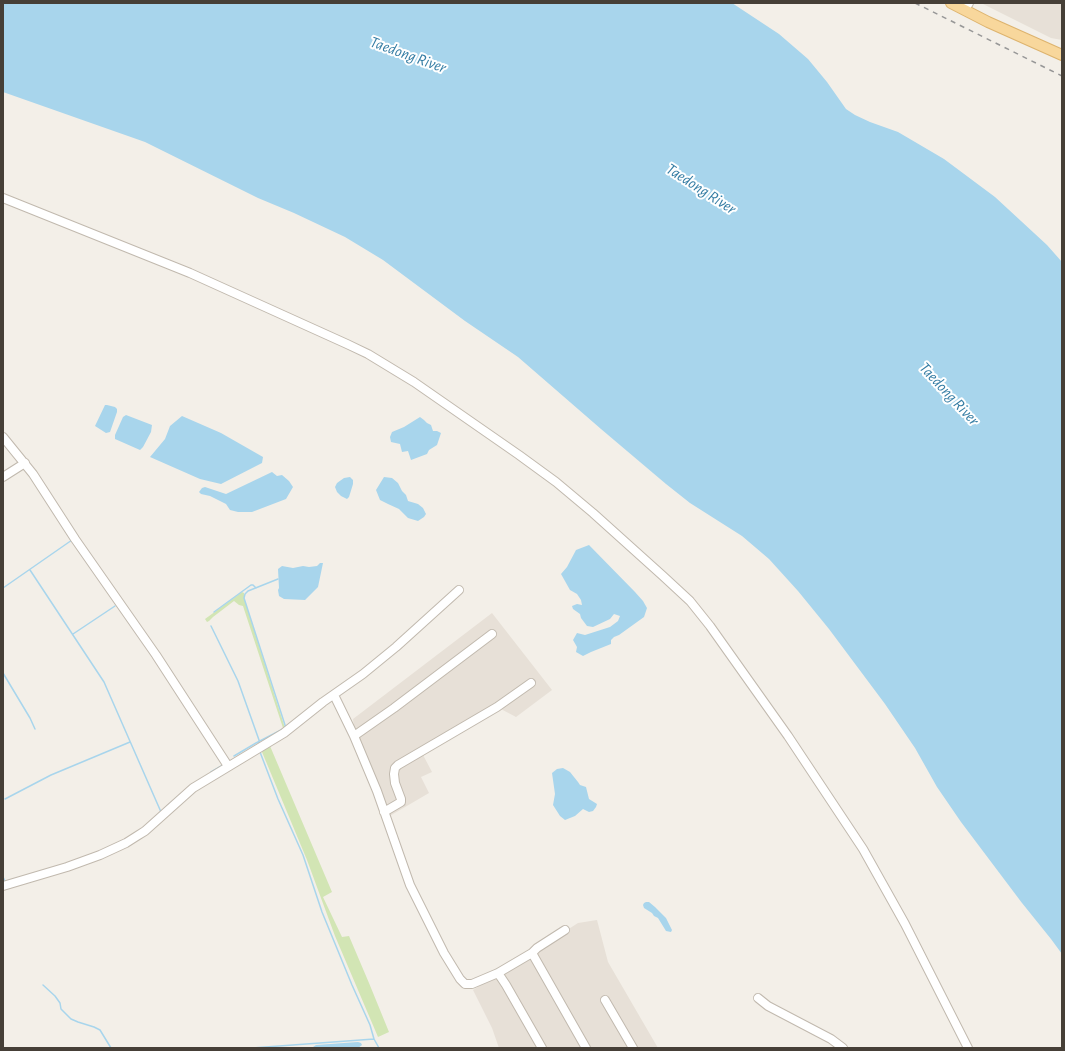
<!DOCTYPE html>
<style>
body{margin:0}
#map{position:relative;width:1065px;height:1051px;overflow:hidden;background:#f3efe8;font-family:"Alegreya Sans",sans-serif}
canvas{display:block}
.frame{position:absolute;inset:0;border:4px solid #463f37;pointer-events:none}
</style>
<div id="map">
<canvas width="1065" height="1051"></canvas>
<div class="frame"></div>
</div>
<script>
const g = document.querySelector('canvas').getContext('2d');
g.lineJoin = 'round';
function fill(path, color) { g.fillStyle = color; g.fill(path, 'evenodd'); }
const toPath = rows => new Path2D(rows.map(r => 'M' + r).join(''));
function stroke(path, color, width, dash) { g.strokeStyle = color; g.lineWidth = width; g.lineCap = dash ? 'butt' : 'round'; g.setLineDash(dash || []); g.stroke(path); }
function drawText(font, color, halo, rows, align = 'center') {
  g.font = font + ' "Alegreya Sans",sans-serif'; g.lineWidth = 4; g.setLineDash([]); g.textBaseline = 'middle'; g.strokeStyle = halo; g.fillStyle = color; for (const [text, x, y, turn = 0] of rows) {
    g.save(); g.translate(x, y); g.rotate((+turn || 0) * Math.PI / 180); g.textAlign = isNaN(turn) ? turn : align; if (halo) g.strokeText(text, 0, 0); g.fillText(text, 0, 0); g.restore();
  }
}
const residential = toPath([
 [981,3,1062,3,1062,40,1051,38],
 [492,613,552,690,516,717,499,708,422,753,432,772,421,777,429,793,388,817,355,737,353,719],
 [597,920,608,962,658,1048,499,1048,492,1028,473,990,578,923]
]);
const green = toPath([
 [242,592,244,593,244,598,285,728,283,728,243,606,239,605,234,601,213,617,209,621,207,622,205,619],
 [270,746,332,892,323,897,342,937,349,936,369,983,389,1032,378,1037,335,936,307,860,262,752,263,750]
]);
const water = toPath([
 [3,3,732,3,779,34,808,59,827,82,846,109,855,115,870,122,898,132,944,159,995,197,1047,245,1062,262,1062,954,1051,939,1022,903,961,822,937,787,915,748,885,704,829,629,798,591,769,559,742,536,690,503,666,484,601,429,518,357,465,321,383,260,345,237,294,213,258,198,145,142,3,92],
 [105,405,107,405,115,407,117,409,117,412,110,432,106,433,95,426],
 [126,415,152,425,151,432,143,447,140,450,115,439,115,435,123,417],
 [182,416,221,433,263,457,262,463,221,484,200,479,150,457,165,439,170,426],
 [420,417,424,420,427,423,431,425,433,431,437,431,441,433,437,445,429,450,427,454,411,460,408,451,402,452,400,444,391,442,390,437,392,432,404,427],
 [272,472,277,476,282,475,289,481,293,487,286,499,252,512,238,512,230,510,226,504,210,496,201,494,199,492,202,488,205,487,226,494],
 [350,477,353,480,353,484,349,497,347,499,341,496,337,492,335,487,337,483,344,478],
 [384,477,392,478,398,483,402,491,406,495,408,501,418,504,423,508,426,514,424,517,418,521,408,518,399,509,388,504,380,500,376,490],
 [589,545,635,592,643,601,647,608,644,617,619,635,614,637,611,640,611,644,591,652,583,656,576,652,577,647,573,640,577,633,585,635,610,627,618,621,620,616,614,614,610,619,593,627,587,626,581,618,580,614,573,609,572,606,577,604,582,605,581,600,577,594,570,590,561,574,567,567,576,550],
 [320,563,323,563,318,587,305,600,284,599,279,596,278,590,279,588,278,569,282,566,293,568,303,566,309,567,317,566],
 [563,768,570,772,578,782,580,785,586,787,589,799,597,804,596,807,593,811,589,812,583,809,575,816,565,820,560,816,553,805,555,794,552,773,557,769],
 [646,902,649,902,655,907,666,918,672,930,671,932,666,931,658,918,654,916,652,913,644,908,643,905,644,903],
 [358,1042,361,1043,362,1045,358,1048,313,1047,316,1045]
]);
const stream = toPath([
 [30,570,104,682,161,812],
 [278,579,248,591,245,594,244,598,285,725,285,729],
 [3,588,72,540],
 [214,612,251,585,253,585,256,588],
 [211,626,238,681,259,740,259,744],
 [73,634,115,606],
 [3,673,30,718,35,729],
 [260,752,278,799,303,855,322,912,352,985,370,1025,374,1039],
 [234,756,256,743,283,729],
 [211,772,223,765],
 [5,799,51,775,130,742],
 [165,808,177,797],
 [3,877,5,881],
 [43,985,55,996,60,1003,61,1009,71,1019,78,1022,94,1027,100,1030,111,1048],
 [252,1048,374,1039,379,1048]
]);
const minor = toPath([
 [965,10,969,3],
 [3,198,190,273,347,344,368,354,414,382,519,455,556,482,593,513,663,576,690,601,710,626,788,736,863,849,905,924,968,1048],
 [3,437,33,474,75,539,156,655,228,766],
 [3,477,25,463],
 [334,695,354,736,377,791,410,885,444,953,460,979,465,984,472,984,498,973,532,953,537,948,565,930],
 [354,736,394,708,492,634],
 [384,812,401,802,401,799,395,783,394,774,395,768,398,765,497,707,531,683],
 [3,886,67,867,100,855,126,843,137,836,145,831,193,788,284,733,323,702,363,674,396,647,459,590],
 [532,953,586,1048],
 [498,973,506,985,542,1048],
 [758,998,768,1006,831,1039,843,1048],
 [605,1000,633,1048]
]);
const major = toPath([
 [951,3,988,22,1062,55]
]);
const rail = toPath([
 [915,3,1062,76]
]);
const waterNames = [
 ["Taedong River",408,55,20],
 ["Taedong River",701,189,33],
 ["Taedong River",949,394,47]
];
fill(residential, '#e7e0d7');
fill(green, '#d2e5b4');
fill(water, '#a8d5ec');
stroke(stream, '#a8d5ec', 1.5);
stroke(minor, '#c1b9ae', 10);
stroke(major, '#ddb36d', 12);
stroke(minor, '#fff', 8);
stroke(major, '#f8d79c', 10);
stroke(rail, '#979797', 1.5, [5, 5]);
drawText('italic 16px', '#357da4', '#fff', waterNames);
</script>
